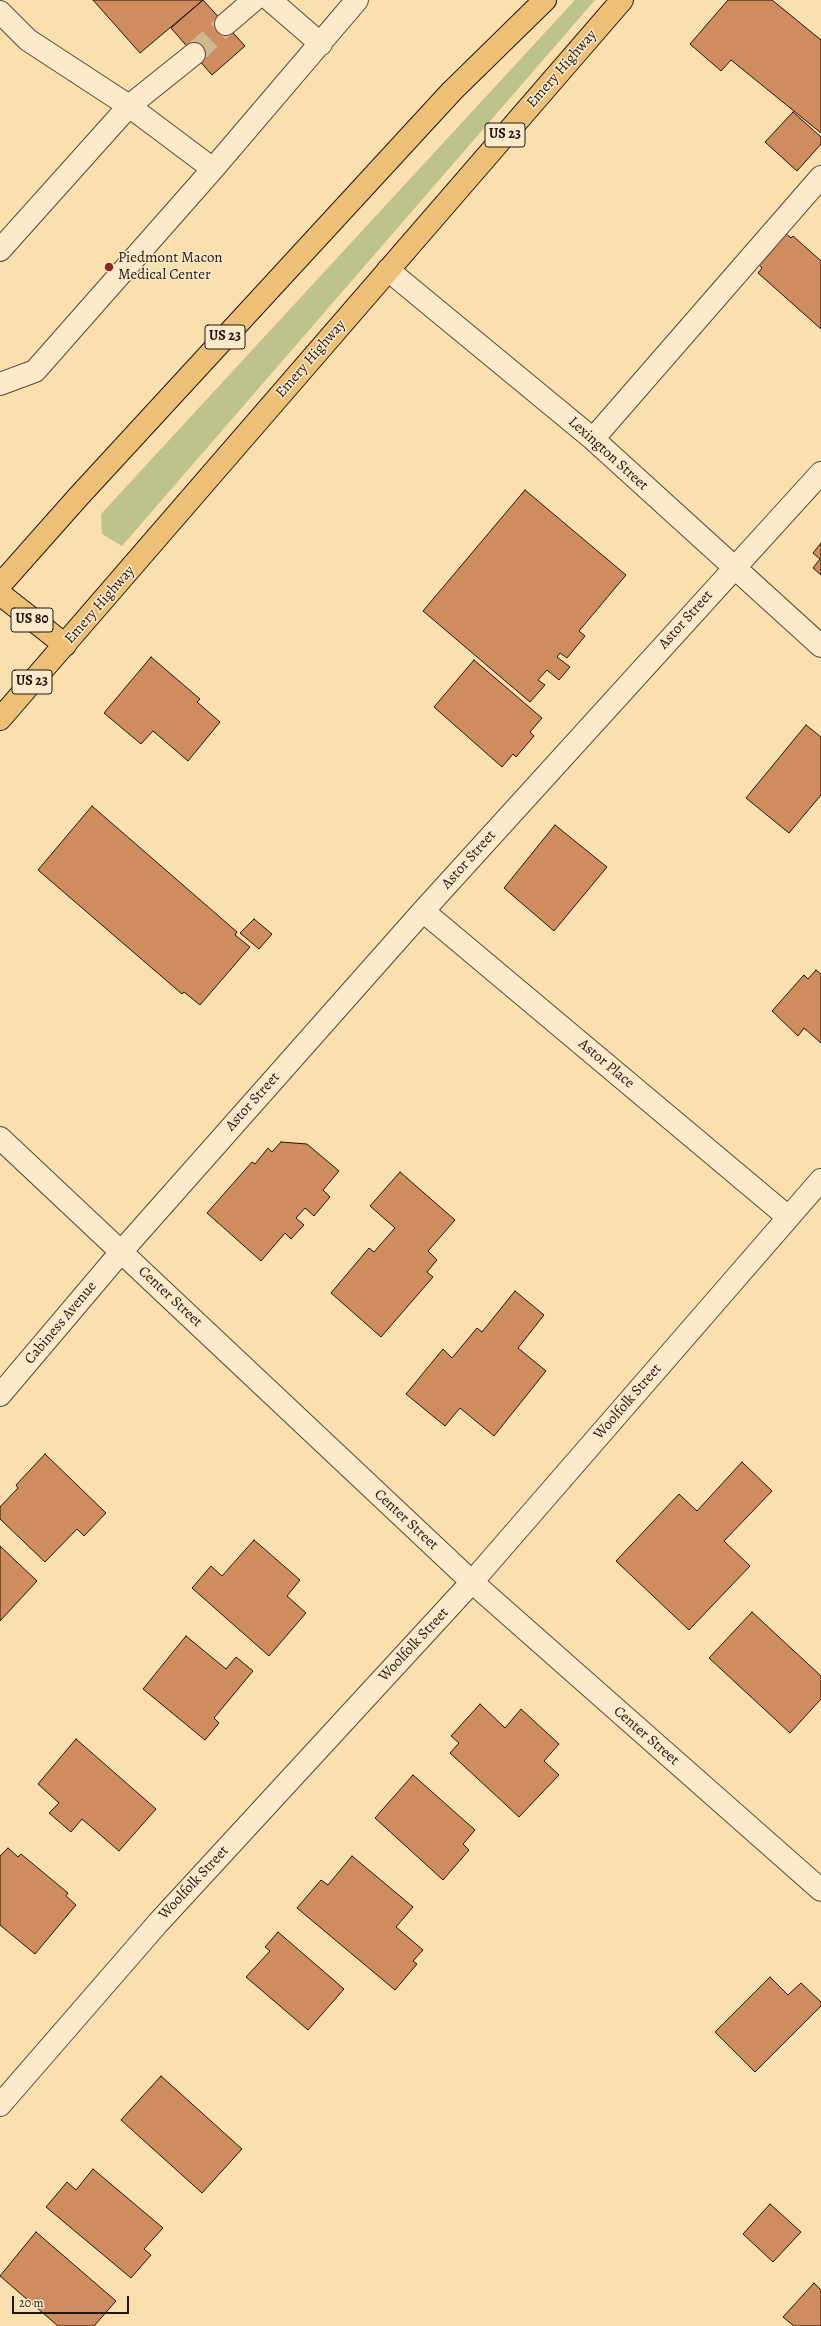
<!DOCTYPE html>
<style>
body{margin:0}
#map{position:relative;width:821px;height:2326px;overflow:hidden;background:#fadfaf;font-family:Alegreya,serif}
canvas{display:block}
.scale{position:absolute;left:12px;top:2296px;width:117px;height:18px;box-sizing:border-box;border:2px solid #22150e;border-top:0;padding-left:5px;font-size:12px;line-height:14px;white-space:nowrap;color:#22150e;-webkit-text-stroke:3px #fceacb;paint-order:stroke}
</style>
<div id="map">
<canvas width="821" height="2326"></canvas>
<div class="scale">20 m</div>
</div>
<script>
const g = document.querySelector('canvas').getContext('2d');
g.lineJoin = 'round';
function fill(path, color) { g.fillStyle = color; g.fill(path, 'evenodd'); }
const toPath = rows => new Path2D(rows.map(r => 'M' + r).join(''));
function stroke(path, color, width, dash) { g.strokeStyle = color; g.lineWidth = width; g.lineCap = dash ? 'butt' : 'round'; g.setLineDash(dash || []); g.stroke(path); }
function drawText(font, color, halo, rows, align = 'center') {
  g.font = font + ' Alegreya,serif'; g.lineWidth = 3; g.setLineDash([]); g.textBaseline = 'middle'; g.strokeStyle = halo; g.fillStyle = color; for (const [text, x, y, turn = 0] of rows) {
    g.save(); g.translate(x, y); g.rotate((+turn || 0) * Math.PI / 180); g.textAlign = isNaN(turn) ? turn : align; if (halo) g.strokeText(text, 0, 0); g.fillText(text, 0, 0); g.restore();
  }
}
const green = toPath([
 [575,0,595,0,122,546,102,534,101,514]
]);
const building = toPath([
 [93,0,203,0,140,53,93,0],
 [203,0,245,46,212,75,171,28,203,0],
 [728,0,772,0,821,40,821,133,731,60,721,71,690,44,728,0],
 [793,112,821,137,821,144,797,171,765,142,793,112],
 [784,232,791,238,793,236,821,261,821,329,758,273,762,268,757,263,784,232],
 [525,490,626,575,579,631,585,636,567,658,560,653,557,657,570,667,559,680,547,670,538,680,545,685,530,702,423,611,525,490],
 [821,543,821,575,813,568,820,559,813,553,821,543],
 [151,657,200,699,197,702,220,722,188,761,153,731,141,744,104,713,151,657],
 [474,660,542,718,530,732,534,736,516,757,513,754,502,767,434,707,474,660],
 [806,725,821,737,821,795,789,833,746,798,806,725],
 [92,806,237,932,235,935,250,947,200,1005,184,992,182,994,38,870,92,806],
 [555,825,607,867,554,931,504,888,555,825],
 [254,919,272,934,259,949,240,933,254,919],
 [816,970,821,974,821,1043,804,1028,798,1036,772,1011,804,975,808,979,816,970],
 [281,1142,307,1144,339,1171,323,1190,330,1197,314,1216,305,1208,296,1218,304,1225,291,1239,285,1233,261,1261,207,1213,252,1162,255,1164,268,1148,272,1152,281,1142],
 [400,1172,455,1220,428,1251,437,1260,427,1272,433,1277,381,1337,331,1293,369,1248,374,1252,395,1228,370,1206,400,1172],
 [515,1291,544,1315,518,1348,546,1371,494,1436,460,1408,445,1426,406,1394,443,1349,452,1358,477,1328,482,1332,515,1291],
 [45,1454,106,1513,84,1536,77,1529,45,1562,0,1519,0,1507,18,1488,16,1485,45,1454],
 [742,1462,772,1491,724,1541,750,1566,689,1630,616,1561,679,1494,697,1511,742,1462],
 [254,1540,300,1580,287,1596,306,1613,269,1656,192,1588,211,1566,222,1576,254,1540],
 [0,1546,37,1581,0,1621,0,1546],
 [752,1612,821,1676,821,1699,790,1733,709,1658,752,1612],
 [186,1636,226,1669,236,1657,253,1671,214,1718,219,1723,205,1740,143,1689,186,1636],
 [480,1704,505,1728,521,1709,559,1744,544,1761,559,1775,519,1817,450,1753,459,1743,451,1736,480,1704],
 [76,1739,156,1809,119,1851,82,1819,71,1832,49,1813,59,1803,38,1784,76,1739],
 [413,1775,475,1830,463,1844,469,1850,443,1880,375,1818,413,1775],
 [8,1848,18,1857,21,1854,68,1893,66,1896,76,1905,35,1954,0,1925,0,1856,8,1848],
 [352,1856,413,1907,396,1927,423,1950,413,1961,417,1964,395,1990,297,1908,321,1880,328,1885,352,1856],
 [278,1932,344,1989,308,2030,246,1977,270,1951,265,1947,278,1932],
 [770,1977,788,1995,801,1983,821,2002,821,2006,755,2072,715,2032,770,1977],
 [161,2076,242,2149,202,2193,121,2120,161,2076],
 [93,2169,163,2228,144,2249,151,2255,131,2278,46,2207,67,2182,76,2190,93,2169],
 [770,2204,801,2232,773,2262,743,2234,770,2204],
 [36,2232,116,2301,94,2326,58,2326,0,2276,36,2232],
 [814,2283,821,2290,821,2326,794,2326,783,2317,814,2283]
]);
const minorTunnel = toPath([
 [194,54,226,24]
]);
const minor = toPath([
 [270,0,321,44],
 [0,12,28,40,129,106,194,54],
 [226,24,254,0],
 [0,250,129,106,213,169],
 [388,270,593,439,821,646],
 [0,384,35,371,213,169,357,0],
 [593,439,821,177],
 [423,911,788,1217],
 [0,1138,472,1582,821,1890],
 [0,1395,121,1252,423,911,821,473],
 [0,2105,158,1923,472,1582,821,1180]
]);
const major = toPath([
 [0,594,65,645]
]);
const highway = toPath([
 [0,585,79,496,452,91,545,0],
 [0,719,622,0]
]);
const markers = [
 [109,267,5,"#8f2418"]
];
const shields = [
 [505,135,40],
 [225,337,40],
 [32,620,42],
 [32,682,40]
];
const shieldNames = [
 ["US 23",505,135],
 ["US 23",225,337],
 ["US 80",32,620],
 ["US 23",32,682]
];
const streetNames = [
 ["Emery Highway",562,69,-49],
 ["Emery Highway",311,359,-49],
 ["Lexington Street",608,454,42],
 ["Emery Highway",100,605,-49],
 ["Astor Street",686,620,-48],
 ["Astor Street",469,860,-48],
 ["Astor Place",606,1064,40],
 ["Astor Street",253,1102,-48],
 ["Center Street",170,1297,43],
 ["Cabiness Avenue",61,1323,-50],
 ["Woolfolk Street",628,1402,-49],
 ["Center Street",406,1520,43],
 ["Woolfolk Street",414,1645,-47],
 ["Center Street",646,1736,41],
 ["Woolfolk Street",194,1883,-47]
];
const poiNames = [
 ["Piedmont Macon",118,258],
 ["Medical Center",118,275]
];
fill(green, '#bec28b');
fill(building, '#ce8c5f');
stroke(building, '#22150e', 1);
stroke(minorTunnel, '#cfb78f', 22, [22, 11]);
stroke(minor, '#584836', 24);
stroke(major, '#22150e', 24);
stroke(highway, '#22150e', 24);
stroke(minor, '#fceacb', 22);
stroke(major, '#edc078', 22);
stroke(highway, '#edc078', 22);
for (const [x, y, r, color] of markers) { const dot = new Path2D(); dot.arc(x, y, r, 0, 2 * Math.PI); g.fillStyle = color; g.fill(dot); stroke(dot, '#fceacb', 1.5); }
for (const [x, y, w] of shields) { const box = new Path2D(); box.roundRect(x - w / 2, y - 12, w, 24, 3); g.fillStyle = '#fceacb'; g.fill(box); stroke(box, '#22150e', 1); }
drawText('bold 14px', '#22150e', null, shieldNames);
drawText('15px', '#22150e', '#fceacb', streetNames);
drawText('15px', '#22150e', '#fceacb', poiNames, 'left');
</script>
